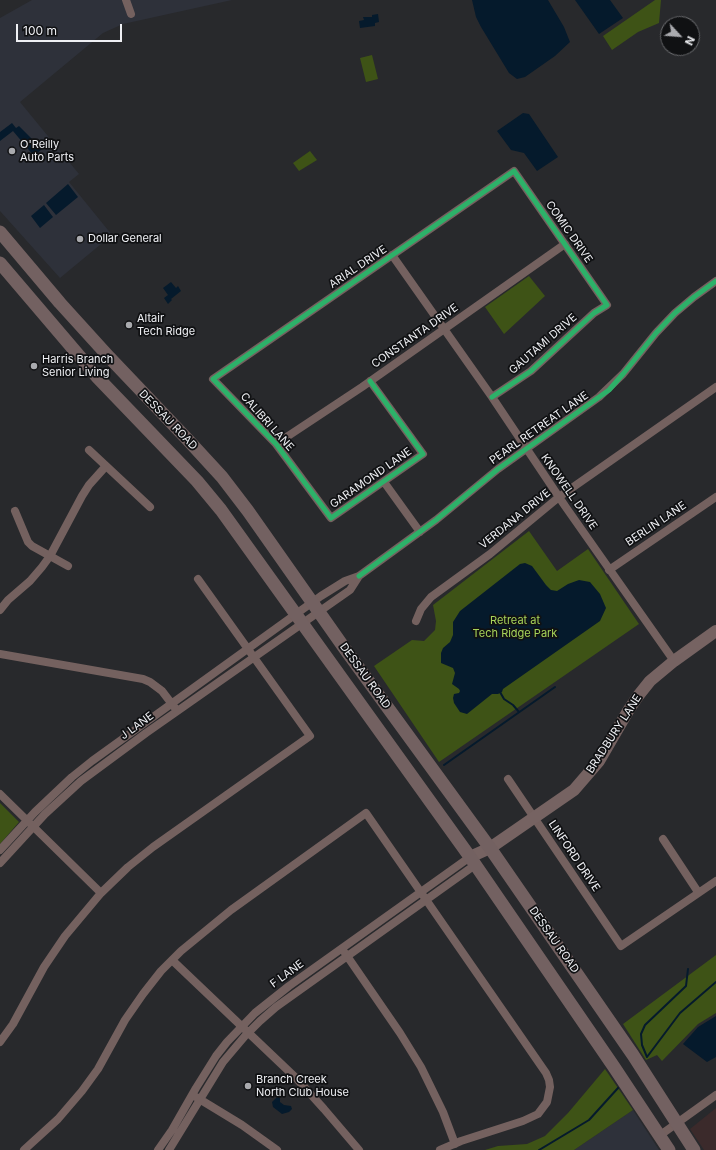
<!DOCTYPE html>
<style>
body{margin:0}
#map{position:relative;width:716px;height:1150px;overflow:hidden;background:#28292c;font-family:Inter,sans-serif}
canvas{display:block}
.north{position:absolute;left:660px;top:16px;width:40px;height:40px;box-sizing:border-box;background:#101113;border:1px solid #696a6d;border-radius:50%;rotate:116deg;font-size:11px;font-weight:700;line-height:16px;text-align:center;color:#eff0f4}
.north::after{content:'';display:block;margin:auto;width:14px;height:18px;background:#a9aaae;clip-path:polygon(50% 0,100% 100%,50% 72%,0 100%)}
.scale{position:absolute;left:16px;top:24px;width:106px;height:18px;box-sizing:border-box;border:2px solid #eff0f4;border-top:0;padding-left:5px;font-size:12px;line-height:14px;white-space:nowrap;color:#eff0f4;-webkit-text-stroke:3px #101113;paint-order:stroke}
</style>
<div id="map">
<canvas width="716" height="1150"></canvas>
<div class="north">N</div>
<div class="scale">100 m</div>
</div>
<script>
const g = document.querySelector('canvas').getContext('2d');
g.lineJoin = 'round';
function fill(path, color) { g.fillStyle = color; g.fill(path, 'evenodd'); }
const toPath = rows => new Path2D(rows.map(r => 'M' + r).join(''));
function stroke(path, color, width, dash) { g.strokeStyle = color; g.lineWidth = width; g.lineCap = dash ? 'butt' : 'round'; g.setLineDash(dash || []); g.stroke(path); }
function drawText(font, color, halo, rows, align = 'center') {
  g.font = font + ' Inter,sans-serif'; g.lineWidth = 3.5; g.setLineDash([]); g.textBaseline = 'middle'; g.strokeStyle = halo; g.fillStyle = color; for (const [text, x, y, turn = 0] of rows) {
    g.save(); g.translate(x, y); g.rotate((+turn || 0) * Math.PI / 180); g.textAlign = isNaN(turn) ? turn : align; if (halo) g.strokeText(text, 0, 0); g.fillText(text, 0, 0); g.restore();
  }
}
const built = toPath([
 [32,0,232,0,123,24,103,33,20,102,79,174,69,182,112,235,60,278,0,211,0,18],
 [633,1110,659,1150,574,1150]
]);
const education = toPath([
 [716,1108,716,1150,704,1150,690,1129]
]);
const green = toPath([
 [655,0,661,0,659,23,638,32,612,50,603,36],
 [372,55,378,79,366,82,360,58],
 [310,151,317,160,299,171,293,163],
 [529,276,545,296,504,334,485,307],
 [529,531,557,571,588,549,639,624,439,762,374,666,412,640,424,641,435,630,436,621,433,605],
 [0,803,19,822,0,844],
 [716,955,716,1013,698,1024,662,1061,657,1055,646,1060,623,1024],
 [605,1069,633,1110,574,1150,485,1150,498,1146,527,1144,545,1136,568,1113]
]);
const water = toPath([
 [472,0,548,0,564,27,570,42,555,56,525,77,517,79,509,73,481,27,476,17],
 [575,0,610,0,623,18,599,34],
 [378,14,379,22,375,23,375,26,360,28,359,21,364,20,363,17,372,17,372,15],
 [523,113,529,114,558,157,537,171,524,153,511,150,497,131],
 [12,123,16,128,19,126,42,149,34,156,13,131,0,141,0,132],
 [68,184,78,197,56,215,46,203],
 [44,205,53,217,40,228,31,216],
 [171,282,176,288,178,286,181,291,171,299,172,300,168,304,164,298,168,295,163,288],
 [525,563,532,566,546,585,551,590,557,591,568,584,579,580,590,582,600,594,606,608,600,621,503,689,502,692,498,694,492,694,467,714,460,712,454,703,453,698,454,694,459,693,460,691,459,689,452,684,455,673,453,668,441,663,441,653,443,648,450,642,453,635,453,622,460,611,520,564],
 [716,1016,716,1057,707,1062,683,1044,698,1027],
 [278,1096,280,1098,280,1102,284,1105,291,1106,292,1109,289,1112,282,1114,273,1107,272,1102]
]);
const stream = toPath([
 [500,692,504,699,513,705,519,712],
 [444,765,555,687],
 [688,969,686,986,645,1025,641,1034,642,1045,647,1057,680,1013,716,982],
 [539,1150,589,1120,618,1088]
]);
const street = toPath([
 [126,0,131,14],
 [392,255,492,397,565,506,674,661],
 [370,381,423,454,331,518,276,444,213,379,514,171,607,305,594,313,531,371,492,397],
 [276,444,362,387,565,244],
 [89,450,150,507],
 [384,482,420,532],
 [15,511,28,542,32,546,68,566],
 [609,570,716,497],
 [0,610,8,600,30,581,42,567,50,556,82,496,89,485,106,466],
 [416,621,421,609,431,597,490,554,559,497,716,387],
 [0,654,143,679,150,682,162,691,175,708],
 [508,779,621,946,716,881],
 [0,794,101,893],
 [663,839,698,892],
 [0,850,35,812,72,777,92,761,321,596,345,581,359,576,436,520,498,469,599,397,623,374,656,333,675,313,694,297,716,281],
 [0,863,45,814,81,781,146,733,350,590,359,576],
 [345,953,400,1033,421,1067,443,1112,455,1144],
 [172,960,297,1079,324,1109,359,1150],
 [0,1042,13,1024,44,967,65,936,101,893,128,867,153,847,310,736,198,579],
 [196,1097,242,1125,277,1150],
 [659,1136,716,1095],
 [24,1150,58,1119,82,1091,98,1069,125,1020,143,994,161,971,181,951,231,910,366,813,546,1073,549,1080,550,1087,547,1102,538,1114,523,1121,461,1141,440,1150],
 [158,1150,172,1130,196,1088,216,1056,227,1042,255,1013,289,986,470,857],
 [169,1150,223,1062,245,1036,260,1021,276,1007,475,865]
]);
const secondary = toPath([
 [470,857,490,848,574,790,599,761,628,711,638,696,650,681,674,661,716,631]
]);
const primary = toPath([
 [0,232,60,303,109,357,188,440,222,477,248,511,345,649,490,848,633,1055,694,1150],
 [0,263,98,378,197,481,221,510,470,857,614,1067,669,1150]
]);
const cycleway = toPath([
 [370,381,423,454,331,518,276,444,213,379,514,171,607,305,594,313,531,371,492,397],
 [359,576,436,520,498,469,609,390,623,374,656,333,675,313,694,297,716,281]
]);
const markers = [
 [12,151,4,"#a9aaae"],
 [80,239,4,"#a9aaae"],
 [129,325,4,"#a9aaae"],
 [34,366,4,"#a9aaae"],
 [248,1086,4,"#a9aaae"]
];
const poiNames = [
 ["O'Reilly",20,145],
 ["Auto Parts",20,158],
 ["Dollar General",88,239],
 ["Altair",137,319],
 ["Tech Ridge",137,332],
 ["Harris Branch",42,360],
 ["Senior Living",42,373],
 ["Branch Creek",256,1080],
 ["North Club House",256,1093]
];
const streetNames = [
 ["COMIC DRIVE",569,232,55],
 ["ARIAL DRIVE",358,267,-34],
 ["CONSTANTA DRIVE",415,336,-35],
 ["GAUTAMI DRIVE",543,344,-41],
 ["DESSAU ROAD",168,420,46],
 ["CALIBRI LANE",267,422,48],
 ["PEARL RETREAT LANE",539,428,-35],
 ["GARAMOND LANE",371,478,-35],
 ["KNOWELL DRIVE",569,492,55],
 ["VERDANA DRIVE",515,519,-39],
 ["BERLIN LANE",656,524,-34],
 ["DESSAU ROAD",365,676,54],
 ["J LANE",137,726,-36],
 ["BRADBURY LANE",614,734,-57],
 ["LINFORD DRIVE",574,856,56],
 ["DESSAU ROAD",554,940,55],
 ["F LANE",287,974,-36]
];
const parkNames = [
 ["Retreat at",515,621],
 ["Tech Ridge Park",515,634]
];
fill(built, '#2e313a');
fill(education, '#3b2a2b');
fill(green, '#3e5316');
fill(water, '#051a2c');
stroke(stream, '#051a2c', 2);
stroke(street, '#74615f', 8);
stroke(secondary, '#766362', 12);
stroke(primary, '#736161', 13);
stroke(cycleway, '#2db169', 5);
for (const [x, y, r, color] of markers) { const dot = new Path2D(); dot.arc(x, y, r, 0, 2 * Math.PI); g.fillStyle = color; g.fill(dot); stroke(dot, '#101113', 1.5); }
drawText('11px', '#eff0f4', '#101113', poiNames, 'left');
drawText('11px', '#eff0f4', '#101113', streetNames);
drawText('11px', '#a7d45a', '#101113', parkNames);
</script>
